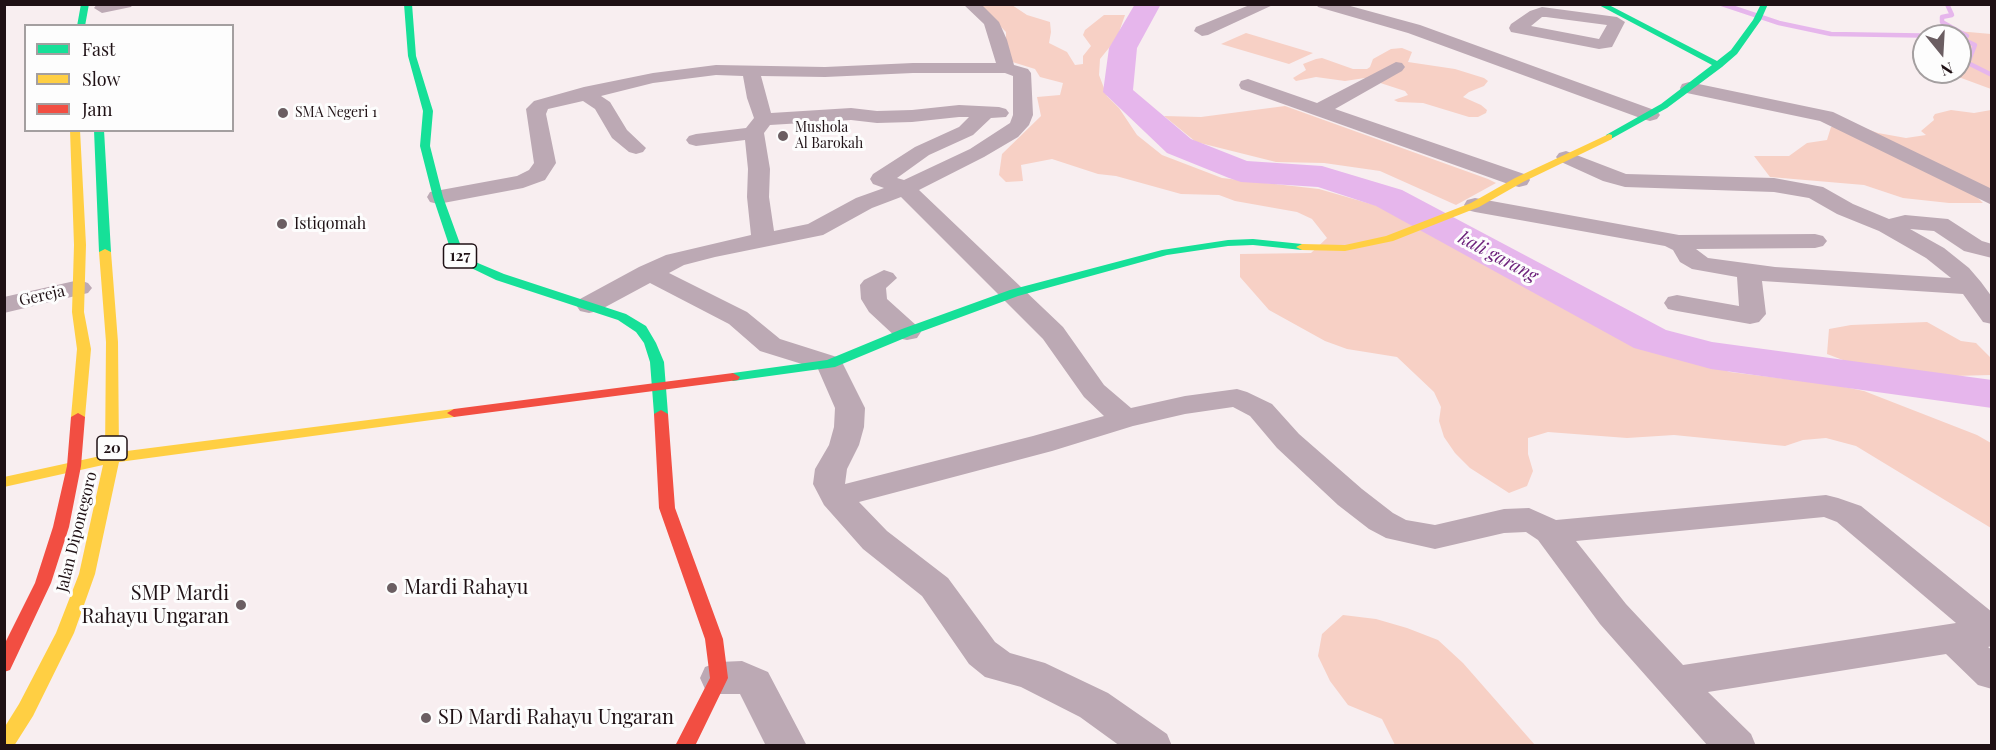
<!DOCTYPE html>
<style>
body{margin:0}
#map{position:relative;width:1996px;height:750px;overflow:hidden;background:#f8eef0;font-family:"Playfair Display",serif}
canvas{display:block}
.frame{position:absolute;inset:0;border:6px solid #1f1115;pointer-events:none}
.legend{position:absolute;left:24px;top:24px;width:210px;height:108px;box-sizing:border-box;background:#fdfdfd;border:2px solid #a49fa0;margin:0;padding:8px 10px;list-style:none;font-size:18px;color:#1f1115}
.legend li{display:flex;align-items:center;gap:12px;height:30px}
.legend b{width:30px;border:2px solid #a49fa0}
.north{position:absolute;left:1912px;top:24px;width:60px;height:60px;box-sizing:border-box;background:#fdfdfd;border:2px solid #a49fa0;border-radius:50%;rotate:162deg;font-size:16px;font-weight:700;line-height:24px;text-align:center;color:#1f1115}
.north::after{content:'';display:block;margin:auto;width:21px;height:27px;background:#6b5e62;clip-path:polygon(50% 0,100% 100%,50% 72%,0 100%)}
</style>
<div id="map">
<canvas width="1996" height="750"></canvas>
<div class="frame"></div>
<ul class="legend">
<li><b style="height:8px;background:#16e098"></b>Fast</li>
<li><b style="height:8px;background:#ffcf43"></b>Slow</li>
<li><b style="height:8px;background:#f24e42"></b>Jam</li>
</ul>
<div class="north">N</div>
</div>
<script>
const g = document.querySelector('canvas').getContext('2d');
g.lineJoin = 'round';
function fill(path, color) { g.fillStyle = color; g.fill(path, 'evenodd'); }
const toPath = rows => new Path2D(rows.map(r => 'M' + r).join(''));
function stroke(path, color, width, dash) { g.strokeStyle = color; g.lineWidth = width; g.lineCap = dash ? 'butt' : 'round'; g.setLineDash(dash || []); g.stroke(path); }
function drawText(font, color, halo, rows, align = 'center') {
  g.font = font + ' "Playfair Display",serif'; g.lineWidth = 6; g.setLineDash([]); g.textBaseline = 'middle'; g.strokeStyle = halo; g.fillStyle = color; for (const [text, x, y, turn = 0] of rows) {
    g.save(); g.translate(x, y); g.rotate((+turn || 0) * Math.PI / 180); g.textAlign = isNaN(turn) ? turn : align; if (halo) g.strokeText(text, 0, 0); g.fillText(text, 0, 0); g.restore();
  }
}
const green = toPath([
 [975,5,1012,5,1027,15,1050,22,1051,32,1049,43,1067,52,1075,65,1083,64,1083,56,1091,46,1083,35,1085,30,1104,15,1125,15,1117,38,1100,59,1099,75,1107,96,1119,108,1137,135,1162,155,1222,178,1319,189,1378,206,1538,286,1628,338,1730,372,1835,385,1864,391,1977,435,1991,443,1991,528,1856,446,1826,438,1803,440,1785,446,1674,435,1627,438,1548,432,1528,438,1528,454,1533,471,1527,486,1509,493,1470,468,1455,453,1444,437,1439,421,1441,407,1434,392,1397,357,1347,349,1325,341,1269,310,1240,277,1240,254,1311,253,1327,238,1312,219,1297,212,1235,201,1219,195,1181,194,1116,176,1098,174,1052,159,1021,165,1023,181,1006,182,999,175,1002,154,1041,116,1037,97,1060,95,1063,83,1040,77,1035,69,1006,60,1006,32,985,11],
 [1946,30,1991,34,1991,89,1945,72,1960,72,1960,36,1930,34],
 [1246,33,1313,53,1289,64,1221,44],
 [1402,48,1412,52,1408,62,1455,69,1484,78,1488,81,1484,86,1469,92,1463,97,1481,105,1487,110,1486,113,1478,117,1469,117,1423,103,1398,102,1394,100,1408,95,1405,91,1365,78,1345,81,1316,77,1296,81,1293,78,1306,70,1303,64,1316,59,1322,58,1353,69,1367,69,1370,67,1373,59,1391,49],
 [1285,106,1488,179,1496,183,1456,205,1380,171,1324,163,1276,162,1196,142,1164,116,1201,117],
 [1951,110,1974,113,1991,110,1991,194,1976,196,1983,203,1949,203,1903,198,1864,185,1770,177,1754,156,1789,156,1807,143,1827,140,1831,127,1856,125,1878,133,1906,138,1926,135,1921,131,1934,120,1933,117,1935,114],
 [1927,322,1961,341,1976,343,1991,358,1991,375,1916,377,1864,368,1827,354,1829,329,1851,325],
 [1343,615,1376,619,1407,628,1438,640,1463,663,1535,745,1395,745,1382,719,1348,705,1330,681,1318,656,1322,634]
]);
const stream = toPath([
 [1722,4,1779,23,1831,34,1949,36],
 [1947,4,1952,15,1942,17,1942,22,1967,36],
 [1960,38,1975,45,1968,63,1992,75]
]);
const river = toPath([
 [1135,4,1161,4,1137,48,1133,90,1191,139,1247,161,1322,166,1402,190,1666,330,1712,342,1992,380,1992,408,1711,369,1634,348,1376,206,1318,187,1241,182,1229,178,1167,153,1103,92,1109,48,1135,4]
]);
const street = toPath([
 [133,4,131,7,102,13,94,8,97,4,133,4],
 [963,4,981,4,999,22,1007,40,1014,65,1028,69,1031,73,1033,115,1029,125,1018,137,984,157,919,190,1063,327,1104,385,1131,408,1185,396,1237,389,1247,392,1272,404,1299,434,1362,489,1393,513,1406,520,1435,525,1504,509,1529,508,1556,520,1826,495,1838,498,1861,506,1992,612,1992,646,1988,647,1992,650,1992,689,1978,685,1946,654,1708,692,1751,734,1756,746,1708,746,1600,624,1538,540,1526,532,1504,533,1435,549,1386,538,1369,529,1338,505,1277,448,1250,416,1233,407,1185,414,1133,426,1052,451,859,502,887,531,948,578,995,642,1010,653,1045,663,1108,693,1167,734,1172,746,1120,746,1080,717,1021,687,985,677,969,664,922,596,863,549,824,505,813,484,815,469,829,445,834,427,835,408,818,369,760,351,729,324,650,283,598,311,589,313,580,311,576,305,580,299,639,267,666,255,751,235,747,197,748,169,745,140,696,146,689,144,686,140,689,136,696,134,746,128,754,118,747,98,743,76,716,75,653,83,601,96,610,102,627,130,646,148,643,152,636,154,629,152,612,138,595,109,583,101,548,109,546,114,556,163,545,180,523,188,438,204,430,202,427,197,430,192,517,176,529,170,534,163,526,109,534,101,584,87,653,73,716,65,825,67,913,63,996,63,984,24,963,4],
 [913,73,1005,73,1013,76,1013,115,1010,123,970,149,904,180,897,178,929,155,973,135,991,118,1006,117,1009,113,1006,109,999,107,959,105,912,110,877,111,851,108,771,113,761,76,825,77,913,73],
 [959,117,969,117,959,127,915,147,873,174,870,179,873,184,884,188,856,198,808,224,774,231,769,197,770,169,764,133,770,125,851,120,877,123,912,122,959,117],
 [901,197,1043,339,1084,397,1104,416,1033,436,845,484,847,469,859,445,864,427,865,408,840,358,780,339,747,312,669,273,684,265,715,257,823,235,872,208,901,197],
 [1824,517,1837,522,1956,623,1683,665,1626,604,1576,541,1824,517],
 [1252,4,1275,4,1208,35,1202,36,1194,31,1196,27,1252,4],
 [1316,4,1343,4,1420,25,1657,111,1660,115,1657,119,1650,121,1643,119,1408,33,1318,7,1316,4],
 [1542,7,1617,17,1625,22,1612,47,1599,49,1511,32,1509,28,1511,24,1530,11,1542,7],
 [1542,17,1546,17,1607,25,1599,39,1531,26,1542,17],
 [1396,62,1402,63,1405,67,1402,71,1335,109,1527,175,1530,180,1527,185,1519,187,1511,185,1241,89,1239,85,1241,81,1248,79,1317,103,1396,62],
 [1689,82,1833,112,1992,189,1992,205,1820,121,1682,92,1680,88,1682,84,1689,82],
 [1566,151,1626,174,1774,178,1823,187,1853,204,1889,219,1905,215,1948,219,1982,241,1992,244,1992,258,1964,251,1934,231,1910,229,1944,248,1969,268,1981,282,1992,297,1992,324,1983,322,1963,294,1762,281,1766,314,1759,322,1750,324,1677,311,1668,309,1664,303,1668,297,1677,295,1739,306,1737,277,1692,269,1680,262,1673,250,1665,246,1475,212,1467,210,1464,205,1467,200,1475,198,1679,235,1815,234,1823,236,1827,241,1823,246,1815,248,1696,249,1708,258,1775,267,1951,278,1926,258,1879,231,1837,214,1809,198,1774,192,1625,187,1603,181,1559,161,1556,157,1559,153,1566,151],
 [884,270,893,273,897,278,886,288,887,299,917,326,921,332,917,338,907,340,897,338,869,312,861,299,860,285,864,280,884,270],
 [79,280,88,283,92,288,88,293,4,313,4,297,79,280],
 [742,661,768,672,807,746,766,746,740,694,719,694,705,689,700,678,705,667,719,662,742,661]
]);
const fast = toPath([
 [81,4,89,4,85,26,77,26,81,4],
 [404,4,412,4,416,56,433,111,430,146,443,197,463,252,473,261,504,274,626,314,646,326,656,343,664,362,668,414,666,417,656,417,654,414,650,362,644,343,636,332,618,320,496,280,465,265,452,254,433,197,420,146,423,111,408,56,404,4],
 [1597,4,1607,4,1717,61,1731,50,1753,20,1761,4,1768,4,1761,20,1737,54,1722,67,1667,108,1609,140,1606,139,1606,135,1661,104,1712,65,1597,4],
 [94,130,104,130,111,252,105,255,99,252,94,130],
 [1253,239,1302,244,1308,247,1302,250,1253,245,1228,246,1167,255,1018,296,912,335,835,367,733,381,726,377,733,373,827,360,902,329,1010,290,1162,250,1228,240,1253,239]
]);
const slow = toPath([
 [70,130,80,130,86,245,84,312,91,349,85,417,78,421,71,417,77,349,72,312,74,245,70,130],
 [1609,134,1612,135,1612,139,1523,182,1479,207,1393,241,1345,251,1302,250,1296,247,1302,244,1345,245,1386,236,1471,203,1515,178,1609,134],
 [105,249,111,252,118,342,119,452,454,409,461,413,454,417,119,462,95,574,74,633,33,716,14,746,4,746,4,728,19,704,56,633,79,574,103,465,4,487,4,477,105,455,106,342,99,252,105,249]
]);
const jam = toPath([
 [733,373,740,377,738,380,454,417,447,413,454,409,733,373],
 [661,410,668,414,675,508,723,639,728,678,695,746,675,746,710,678,705,639,659,508,654,414,661,410],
 [78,413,85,417,81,466,69,527,51,583,10,670,4,672,4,645,35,583,53,527,67,466,71,417,78,413]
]);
const markers = [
 [283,113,6,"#6b5e62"],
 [783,136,6,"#6b5e62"],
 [282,224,6,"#6b5e62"],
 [392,588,6,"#6b5e62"],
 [241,605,6,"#6b5e62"],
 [426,718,6,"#6b5e62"]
];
const farPoinames = [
 ["SMA Negeri 1",295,113],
 ["Mushola",795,128],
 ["Al Barokah",795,144]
];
const shields = [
 [460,256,33],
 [112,448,30]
];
const shieldNames = [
 ["127",460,256],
 ["20",112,448]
];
const poiNames = [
 ["Istiqomah",294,224]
];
const streetNames = [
 ["Gereja",42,296,-13],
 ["Jalan Diponegoro",77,532,-76]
];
const waterNames = [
 ["kali garang",1498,257,28]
];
const nearPoinames = [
 ["Mardi Rahayu",404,588],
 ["SMP Mardi",229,594,"right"],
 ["Rahayu Ungaran",229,617,"right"],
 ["SD Mardi Rahayu Ungaran",438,718]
];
fill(green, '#f7d0c5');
stroke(stream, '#e6b6ec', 4.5);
fill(river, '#e6b6ec');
fill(street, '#bca9b4');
fill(fast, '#16e098');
fill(slow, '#ffcf43');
fill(jam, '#f24e42');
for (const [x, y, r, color] of markers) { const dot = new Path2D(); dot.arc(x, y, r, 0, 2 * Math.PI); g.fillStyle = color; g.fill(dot); stroke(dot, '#fdfdfd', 2); }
drawText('14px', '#1f1115', '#fdfdfd', farPoinames, 'left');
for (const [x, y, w] of shields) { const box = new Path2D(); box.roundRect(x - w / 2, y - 12, w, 24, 4.5); g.fillStyle = '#fdfdfd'; g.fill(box); stroke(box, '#1f1115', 1.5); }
drawText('bold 15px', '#1f1115', null, shieldNames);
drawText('16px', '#1f1115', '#fdfdfd', poiNames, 'left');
drawText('16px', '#1f1115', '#fdfdfd', streetNames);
drawText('italic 18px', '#6c207a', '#fdfdfd', waterNames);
drawText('20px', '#1f1115', '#fdfdfd', nearPoinames, 'left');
</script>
